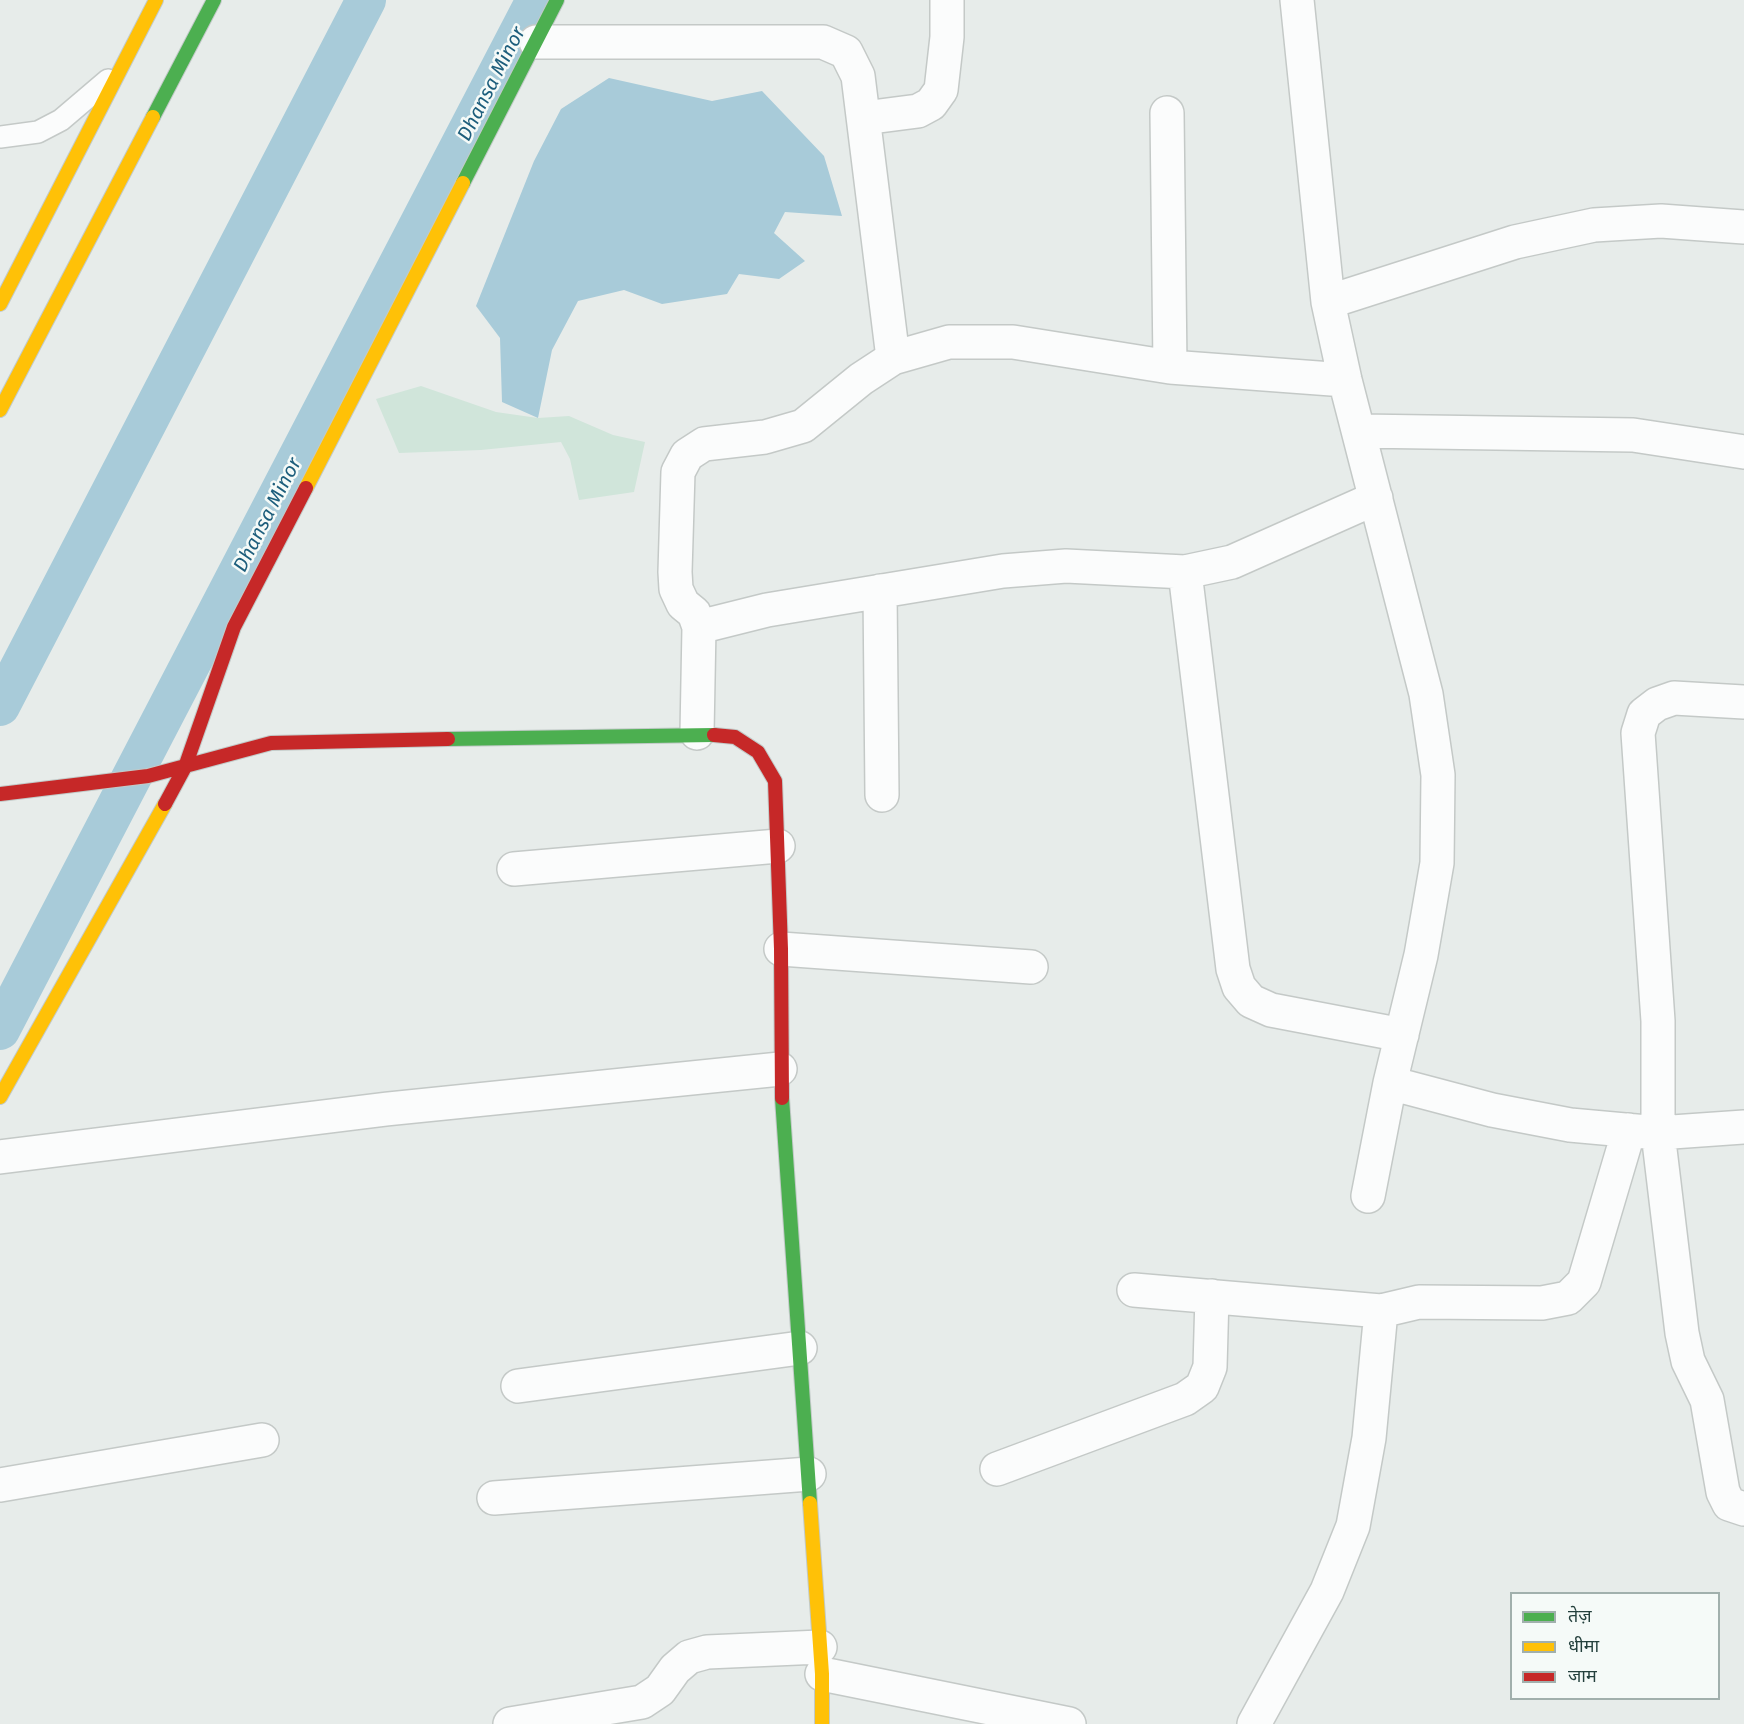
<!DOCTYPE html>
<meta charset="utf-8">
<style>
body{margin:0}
#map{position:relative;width:1744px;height:1724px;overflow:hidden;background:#e7ecea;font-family:"Fira Sans","Noto Sans Devanagari",sans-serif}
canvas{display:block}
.legend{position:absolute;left:1510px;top:1592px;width:210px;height:108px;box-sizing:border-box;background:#f5faf8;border:2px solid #a1b0ad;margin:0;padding:8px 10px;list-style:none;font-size:18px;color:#24403d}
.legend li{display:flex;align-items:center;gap:12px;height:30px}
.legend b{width:30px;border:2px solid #a1b0ad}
</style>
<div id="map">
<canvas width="1744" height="1724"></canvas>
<ul class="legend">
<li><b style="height:8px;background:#4caf50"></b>तेज़</li>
<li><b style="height:8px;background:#ffc107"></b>धीमा</li>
<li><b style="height:8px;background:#c62828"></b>जाम</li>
</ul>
</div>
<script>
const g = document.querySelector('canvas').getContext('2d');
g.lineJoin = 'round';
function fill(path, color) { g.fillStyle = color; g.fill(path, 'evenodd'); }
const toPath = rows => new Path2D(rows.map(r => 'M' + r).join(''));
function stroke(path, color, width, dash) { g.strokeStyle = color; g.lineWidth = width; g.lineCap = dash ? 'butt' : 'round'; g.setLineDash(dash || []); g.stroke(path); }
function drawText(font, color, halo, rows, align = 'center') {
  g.font = font + ' "Fira Sans",sans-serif'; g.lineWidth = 5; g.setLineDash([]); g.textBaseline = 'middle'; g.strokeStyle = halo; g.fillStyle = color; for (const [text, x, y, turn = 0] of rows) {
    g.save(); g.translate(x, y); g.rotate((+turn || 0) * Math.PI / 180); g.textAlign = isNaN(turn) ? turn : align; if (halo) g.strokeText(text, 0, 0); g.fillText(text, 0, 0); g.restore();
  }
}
const green = toPath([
 [421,386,496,412,538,418,569,416,613,435,645,442,634,492,579,500,570,459,561,442,481,450,399,453,376,399]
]);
const water = toPath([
 [609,78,712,101,762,91,824,156,842,216,785,212,774,233,805,261,779,279,739,274,727,294,662,304,624,290,578,301,552,350,538,418,502,402,500,338,476,306,534,161,561,109]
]);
const canal = toPath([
 [0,706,366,0],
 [0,1030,536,0]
]);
const lane = toPath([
 [0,137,38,132,61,120,108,80]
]);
const street = toPath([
 [1297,0,1328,302,1345,380,1426,694,1438,775,1437,863,1421,955,1390,1083,1368,1196],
 [536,42,823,42,846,52,858,76,893,358],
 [1167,113,1170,367],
 [864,118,918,111,931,104,941,90,947,37,947,0],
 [1328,302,1515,242,1594,225,1661,221,1744,227],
 [1359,431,1633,435,1744,452],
 [1185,572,1233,969,1239,987,1251,1001,1271,1010,1402,1035],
 [880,591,882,795],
 [699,627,767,610,1003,571,1066,566,1185,572,1232,562,1376,498],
 [1744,702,1674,698,1657,704,1644,714,1638,733,1658,1021,1658,1133,1682,1333,1688,1361,1707,1400,1723,1492,1729,1504,1744,1509],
 [697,733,699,627,694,613,683,604,676,589,675,572,678,472,687,455,704,444,765,437,803,426,861,379,893,358,949,342,1013,342,1170,367,1345,380],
 [514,869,778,846],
 [781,949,1031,967],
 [1390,1083,1492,1110,1570,1125,1658,1133,1744,1127],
 [0,1157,387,1109,780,1069],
 [1134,1290,1381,1311,1419,1302,1542,1303,1568,1298,1584,1282,1629,1130],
 [518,1386,800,1348],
 [997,1469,1185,1399,1202,1387,1210,1367,1212,1296],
 [0,1485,262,1440],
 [494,1498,809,1474],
 [822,1674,1069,1724],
 [510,1724,642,1702,660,1690,675,1669,689,1657,707,1652,820,1647],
 [1254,1724,1327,1591,1353,1526,1369,1438,1381,1311]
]);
const fast = toPath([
 [153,117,214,0],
 [463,183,557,0],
 [448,739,714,735],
 [782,1098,810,1503]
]);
const slow = toPath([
 [0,304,156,0],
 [0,410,153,117],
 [306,488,463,183],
 [0,1097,165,804],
 [810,1503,822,1674,822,1724]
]);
const jam = toPath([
 [714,735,735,737,758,752,775,781,781,949,782,1098],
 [0,794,148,776,271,743,448,739],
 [165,804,185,767,234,627,306,488]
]);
const waterNames = [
 ["Dhansa Minor",492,84,-63],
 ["Dhansa Minor",268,515,-63]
];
fill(green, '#d0e5da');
fill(water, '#a8cbd9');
stroke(canal, '#a8cbd9', 40);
stroke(lane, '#c4c9c7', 24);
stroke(street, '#c4c9c7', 36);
stroke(fast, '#c2cac8', 16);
stroke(slow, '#c2cac8', 16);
stroke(jam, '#c2cac8', 16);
stroke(lane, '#fbfcfc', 21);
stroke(street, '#fbfcfc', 33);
stroke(fast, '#4caf50', 14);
stroke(slow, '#ffc107', 14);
stroke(jam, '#c62828', 14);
drawText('italic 20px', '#1d5e7c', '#f5faf8', waterNames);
</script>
